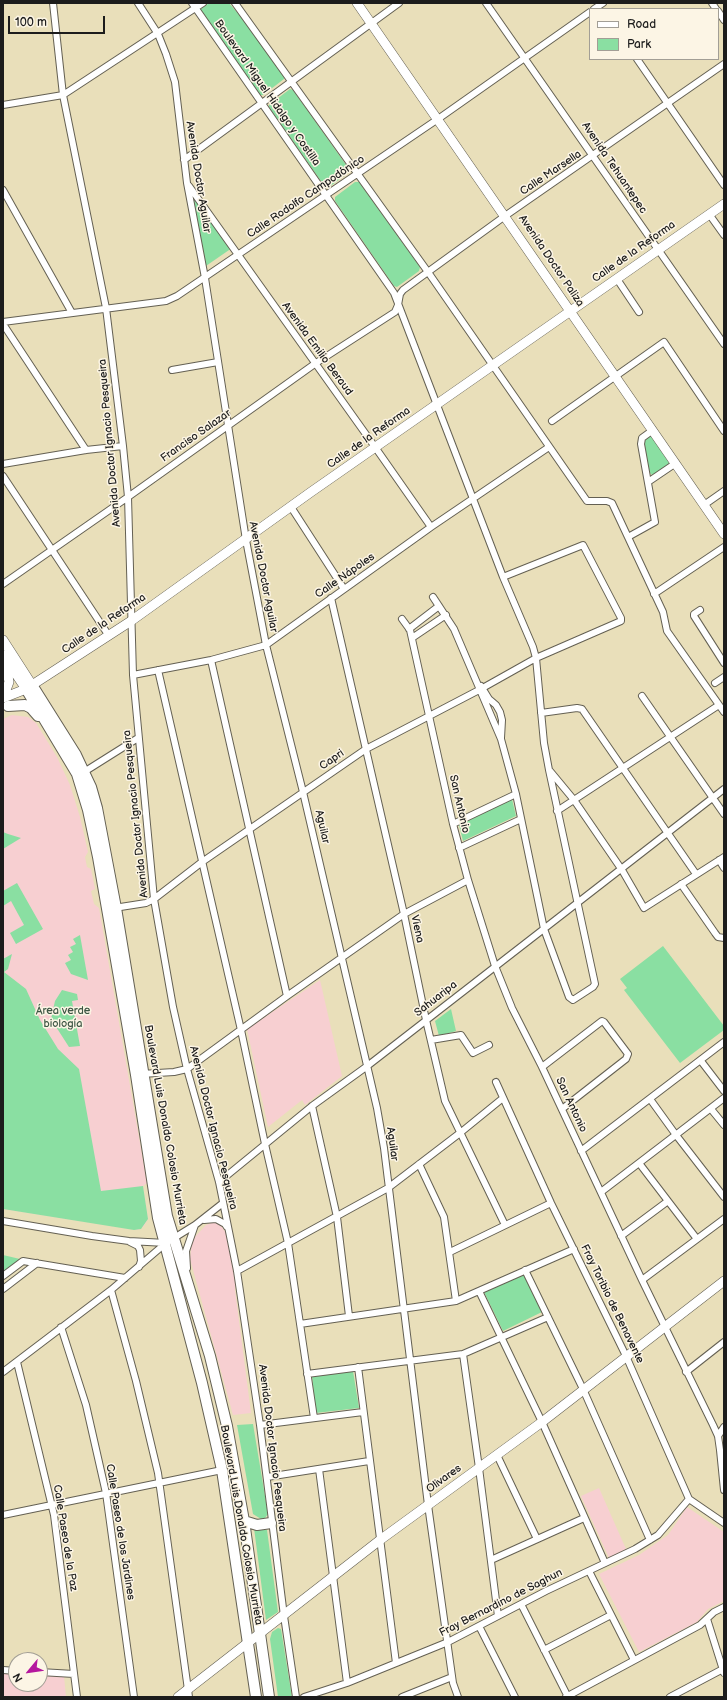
<!DOCTYPE html>
<meta charset="utf-8">
<style>
body{margin:0}
#map{position:relative;width:727px;height:1700px;overflow:hidden;background:#e9dfba;font-family:"Balsamiq Sans",sans-serif}
canvas{display:block}
.frame{position:absolute;inset:0;border:4px solid #1c1c1c;pointer-events:none}
.legend{position:absolute;left:589px;top:8px;width:130px;height:52px;box-sizing:border-box;background:#fcf5e5;border:1px solid #a29e95;margin:0;padding:5px 7px;list-style:none;font-size:12px;color:#1c1c1c}
.legend li{display:flex;align-items:center;gap:8px;height:20px}
.legend b{width:20px;border:1px solid #a29e95}
.north{position:absolute;left:8px;top:1652px;width:40px;height:40px;box-sizing:border-box;background:#fcf5e5;border:1px solid #a29e95;border-radius:50%;rotate:241deg;font-size:11px;font-weight:700;line-height:16px;text-align:center;color:#1c1c1c}
.north::after{content:'';display:block;margin:auto;width:14px;height:18px;background:#b5179e;clip-path:polygon(50% 0,100% 100%,50% 72%,0 100%)}
.scale{position:absolute;left:8px;top:16px;width:97px;height:18px;box-sizing:border-box;border:2px solid #1c1c1c;border-top:0;padding-left:5px;font-size:12px;line-height:14px;white-space:nowrap;color:#1c1c1c;-webkit-text-stroke:3px #fcf5e5;paint-order:stroke}
</style>
<div id="map">
<canvas width="727" height="1700"></canvas>
<div class="frame"></div>
<ul class="legend">
<li><b style="height:5px;background:#fff"></b>Road</li>
<li><b style="height:11px;background:#8adfa2"></b>Park</li>
</ul>
<div class="north">N</div>
<div class="scale">100 m</div>
</div>
<script>
const g = document.querySelector('canvas').getContext('2d');
g.lineJoin = 'round';
function fill(path, color) { g.fillStyle = color; g.fill(path, 'evenodd'); }
const toPath = rows => new Path2D(rows.map(r => 'M' + r).join(''));
function stroke(path, color, width, dash) { g.strokeStyle = color; g.lineWidth = width; g.lineCap = dash ? 'butt' : 'round'; g.setLineDash(dash || []); g.stroke(path); }
function drawText(font, color, halo, rows, align = 'center') {
  g.font = font + ' "Balsamiq Sans",sans-serif'; g.lineWidth = 3; g.setLineDash([]); g.textBaseline = 'middle'; g.strokeStyle = halo; g.fillStyle = color; for (const [text, x, y, turn = 0] of rows) {
    g.save(); g.translate(x, y); g.rotate((+turn || 0) * Math.PI / 180); g.textAlign = isNaN(turn) ? turn : align; if (halo) g.strokeText(text, 0, 0); g.fillText(text, 0, 0); g.restore();
  }
}
const built = toPath([
 [12,715,28,717,36,723,57,757,70,785,80,817,88,852,85,857,87,867,91,869,95,889,91,891,94,904,99,908,147,1183,143,1186,148,1219,144,1226,138,1230,3,1209,3,719],
 [320,980,342,1076,305,1105,302,1100,268,1127,247,1029],
 [214,1222,220,1224,228,1236,236,1276,235,1290,251,1413,233,1415,190,1259,192,1240,206,1225],
 [599,1488,626,1549,609,1558,581,1496],
 [687,1507,724,1532,724,1601,708,1609,697,1622,639,1652,599,1574,639,1555,668,1535],
 [3,1674,16,1674,16,1684,40,1684,40,1675,64,1676,66,1697,3,1697]
]);
const green = toPath([
 [209,3,229,3,248,25,284,77,284,79,263,95,260,95,201,12,201,9],
 [290,89,293,90,349,169,349,172,328,188,325,187,269,107,269,105],
 [355,182,359,182,420,267,419,271,397,287,394,286,335,201,335,197],
 [191,192,232,248,203,268],
 [650,434,670,464,652,475,649,472,643,441],
 [512,799,516,816,463,841,459,825],
 [3,832,8,834,21,838,3,849],
 [17,883,43,929,16,944,10,933,24,925,11,901,3,906,3,891],
 [80,935,88,980,71,974,65,963,71,960,68,955,73,952,70,947,76,944,73,939],
 [663,946,724,1026,724,1030,680,1063,624,990,627,988,620,979],
 [12,954,8,969,4,972,26,989,40,1020,58,1049,79,1069,101,1191,143,1186,148,1219,141,1229,134,1230,3,1209,3,959],
 [62,990,77,994,78,1000,72,1001,80,1046,69,1047,51,1019,55,1001],
 [451,1009,456,1031,439,1036,435,1021],
 [3,1255,20,1259,3,1272],
 [523,1273,542,1312,503,1331,484,1292],
 [353,1371,359,1408,316,1413,312,1376],
 [253,1424,268,1514,265,1518,261,1519,253,1514,237,1425],
 [254,1528,267,1530,278,1612,266,1620],
 [278,1628,281,1629,292,1697,278,1697,270,1639,272,1632]
]);
const street = toPath([
 [53,3,63,95,106,308,123,446,128,497,133,675,154,899,173,1007,187,1069,219,1182,237,1271,260,1425,284,1616,296,1697],
 [138,3,158,34,166,54,175,82,187,183,205,278,246,540,266,645,303,792,377,1108,384,1148,428,1505,453,1683,458,1697],
 [192,3,394,293,503,577,533,647,536,658,544,743,549,770,595,984,593,987,573,1000,569,997,544,929,516,794,501,739,454,629,433,597],
 [235,3,428,272,587,501,607,501,612,503,663,612,667,631,724,712],
 [486,3,724,344],
 [712,3,716,9],
 [594,9,603,3],
 [718,11,724,20],
 [637,59,724,185],
 [3,105,63,95,203,3],
 [184,160,399,3],
 [189,186,375,447,431,527],
 [3,190,72,313],
 [709,214,724,235],
 [617,279,639,312],
 [3,322,166,301,177,296,438,119,590,12],
 [3,324,86,450],
 [172,370,218,362],
 [552,421,664,342,724,431],
 [3,464,86,450,123,446],
 [3,476,109,636],
 [648,482,676,463],
 [704,505,724,491],
 [291,507,344,589],
 [628,537,655,522,641,444,642,438,653,430],
 [3,584,128,497,316,363,395,312,398,305,400,294,403,290,505,216,724,64],
 [654,594,724,547],
 [331,598,404,914,426,1020,445,1101,505,1225],
 [700,610,694,614,694,616,724,663],
 [402,619,410,630,453,824,468,880,495,966,512,1008,542,1067,642,1280,713,1425,718,1436,720,1450,724,1490],
 [409,629,439,606],
 [412,638,446,615],
 [211,660,287,996],
 [158,670,241,1030,265,1144,288,1243,314,1418],
 [133,675,211,660,266,645,431,527,549,447],
 [715,683,724,677],
 [481,686,489,699,496,705,500,712,502,720,501,738],
 [642,696,724,814],
 [541,713,577,708,582,709,696,874],
 [550,771,574,800,622,870,644,908,724,857],
 [84,772,138,738],
 [557,811,719,705],
 [453,824,516,794],
 [459,848,521,819],
 [719,860,724,868],
 [681,884,715,933,718,937,724,938],
 [114,908,146,903,154,899,202,862,366,749,479,690,536,658,621,621,621,618,583,545,503,577],
 [431,1040,461,1035,473,1053,489,1045],
 [701,1061,724,1091],
 [542,1067,602,1021,604,1022,628,1054,626,1059,562,1109],
 [141,1074,174,1072,187,1069,287,996,404,914,468,880],
 [496,1082,551,1203,626,1356,689,1499,724,1523],
 [650,1099,676,1135,724,1197],
 [312,1106,337,1217,349,1316],
 [711,1109,724,1125],
 [581,1151,724,1042],
 [639,1163,697,1239],
 [419,1164,444,1217,456,1301],
 [219,1182,312,1106,366,1067,724,789],
 [601,1192,724,1098],
 [204,1220,216,1219,225,1224,227,1227],
 [3,1221,92,1236,129,1241,166,1243],
 [621,1236,668,1201],
 [130,1242,138,1246,140,1250,141,1261,139,1267],
 [450,1252,551,1203],
 [187,1268,186,1251,195,1225],
 [525,1270,583,1389,650,1540],
 [237,1271,388,1188,460,1133,503,1098],
 [3,1276,23,1261,125,1278],
 [642,1280,724,1219],
 [3,1289,37,1263],
 [111,1290,136,1381,158,1473,189,1697],
 [479,1291,542,1422,605,1563],
 [300,1324,456,1301,574,1249],
 [61,1327,86,1405,106,1493,134,1697],
 [463,1354,479,1468,498,1616],
 [17,1362,54,1515,77,1697],
 [358,1367,396,1663],
 [3,1372,111,1290,166,1243,195,1225,223,1203],
 [686,1372,724,1342],
 [307,1374,463,1354,548,1317],
 [260,1425,363,1412],
 [718,1436,724,1427],
 [497,1455,537,1539],
 [319,1469,347,1683],
 [267,1477,369,1461],
 [3,1515,222,1470],
 [491,1560,584,1518],
 [589,1571,634,1660],
 [521,1604,568,1697],
 [707,1619,724,1673],
 [479,1626,515,1697],
 [544,1650,611,1615],
 [3,1670,16,1671],
 [40,1672,74,1674],
 [304,1697,347,1683,448,1642,546,1591,635,1549,658,1535,689,1499],
 [402,1697,452,1677],
 [566,1697,700,1625,714,1612,724,1607],
 [670,1697,723,1669]
]);
const secondary = toPath([
 [357,3,724,534],
 [3,640,32,685],
 [3,655,26,689],
 [3,698,26,689,131,621,311,492,724,204],
 [3,698,9,682,7,670,4,663],
 [178,1697,380,1540,542,1422,724,1281]
]);
const primary = toPath([
 [32,685,76,755,91,787,97,808,116,908,167,1216,210,1356,227,1426,244,1521,269,1697],
 [26,689,77,774,88,810,98,857,136,1075,158,1218,202,1383,222,1470,256,1697],
 [8,706,25,705,31,708,38,716],
 [244,1521,257,1525,271,1523]
]);
const streetNames = [
 ["Boulevard Miguel Hidalgo y Costilla",267,93,55],
 ["Avenida Tehuantepec",614,168,56],
 ["Calle Marsella",551,173,-34],
 ["Avenida Doctor Aguilar",198,177,81],
 ["Calle Rodolfo Campodónico",306,197,-34],
 ["Calle de la Reforma",634,252,-35],
 ["Avenida Doctor Paliza",551,261,56],
 ["Avenida Emilio Beraud",317,349,54],
 ["Franciso Salazar",196,436,-35],
 ["Calle de la Reforma",369,438,-35],
 ["Avenida Doctor Ignacio Pesqueira",110,443,-95],
 ["Calle Nápoles",345,576,-35],
 ["Avenida Doctor Aguilar",263,577,79],
 ["Calle de la Reforma",104,624,-34],
 ["Capri",332,760,-35],
 ["San Antonio",459,804,77],
 ["Avenida Doctor Ignacio Pesqueira",136,814,-96],
 ["Aguilar",322,827,77],
 ["Viena",417,929,78],
 ["Sahuaripa",436,999,-38],
 ["San Antonio",571,1105,65],
 ["Boulevard Luis Donaldo Colosio Murrieta",165,1125,80],
 ["Avenida Doctor Ignacio Pesqueira",213,1128,76],
 ["Aguilar",392,1144,82],
 ["Fray Toribio de Benavente",612,1304,64],
 ["Avenida Doctor Ignacio Pesqueira",272,1448,83],
 ["Olivares",444,1479,-36],
 ["Boulevard Luis Donaldo Colosio Murrieta",241,1525,80],
 ["Calle Paseo de los Jardines",120,1532,81],
 ["Calle Paseo de la Paz",65,1538,81],
 ["Fray Bernardino de Saghun",501,1603,-27]
];
const parkNames = [
 ["Área verde",63,1011],
 ["biología",63,1024]
];
fill(built, '#f7cfd1');
fill(green, '#8adfa2');
stroke(street, '#646053', 8);
stroke(secondary, '#646053', 10);
stroke(primary, '#646053', 12);
stroke(street, '#fff', 6);
stroke(secondary, '#fff', 9);
stroke(primary, '#fff', 10);
drawText('11px', '#1c1c1c', '#fcf5e5', streetNames);
drawText('11px', '#3d5644', '#fcf5e5', parkNames);
</script>
